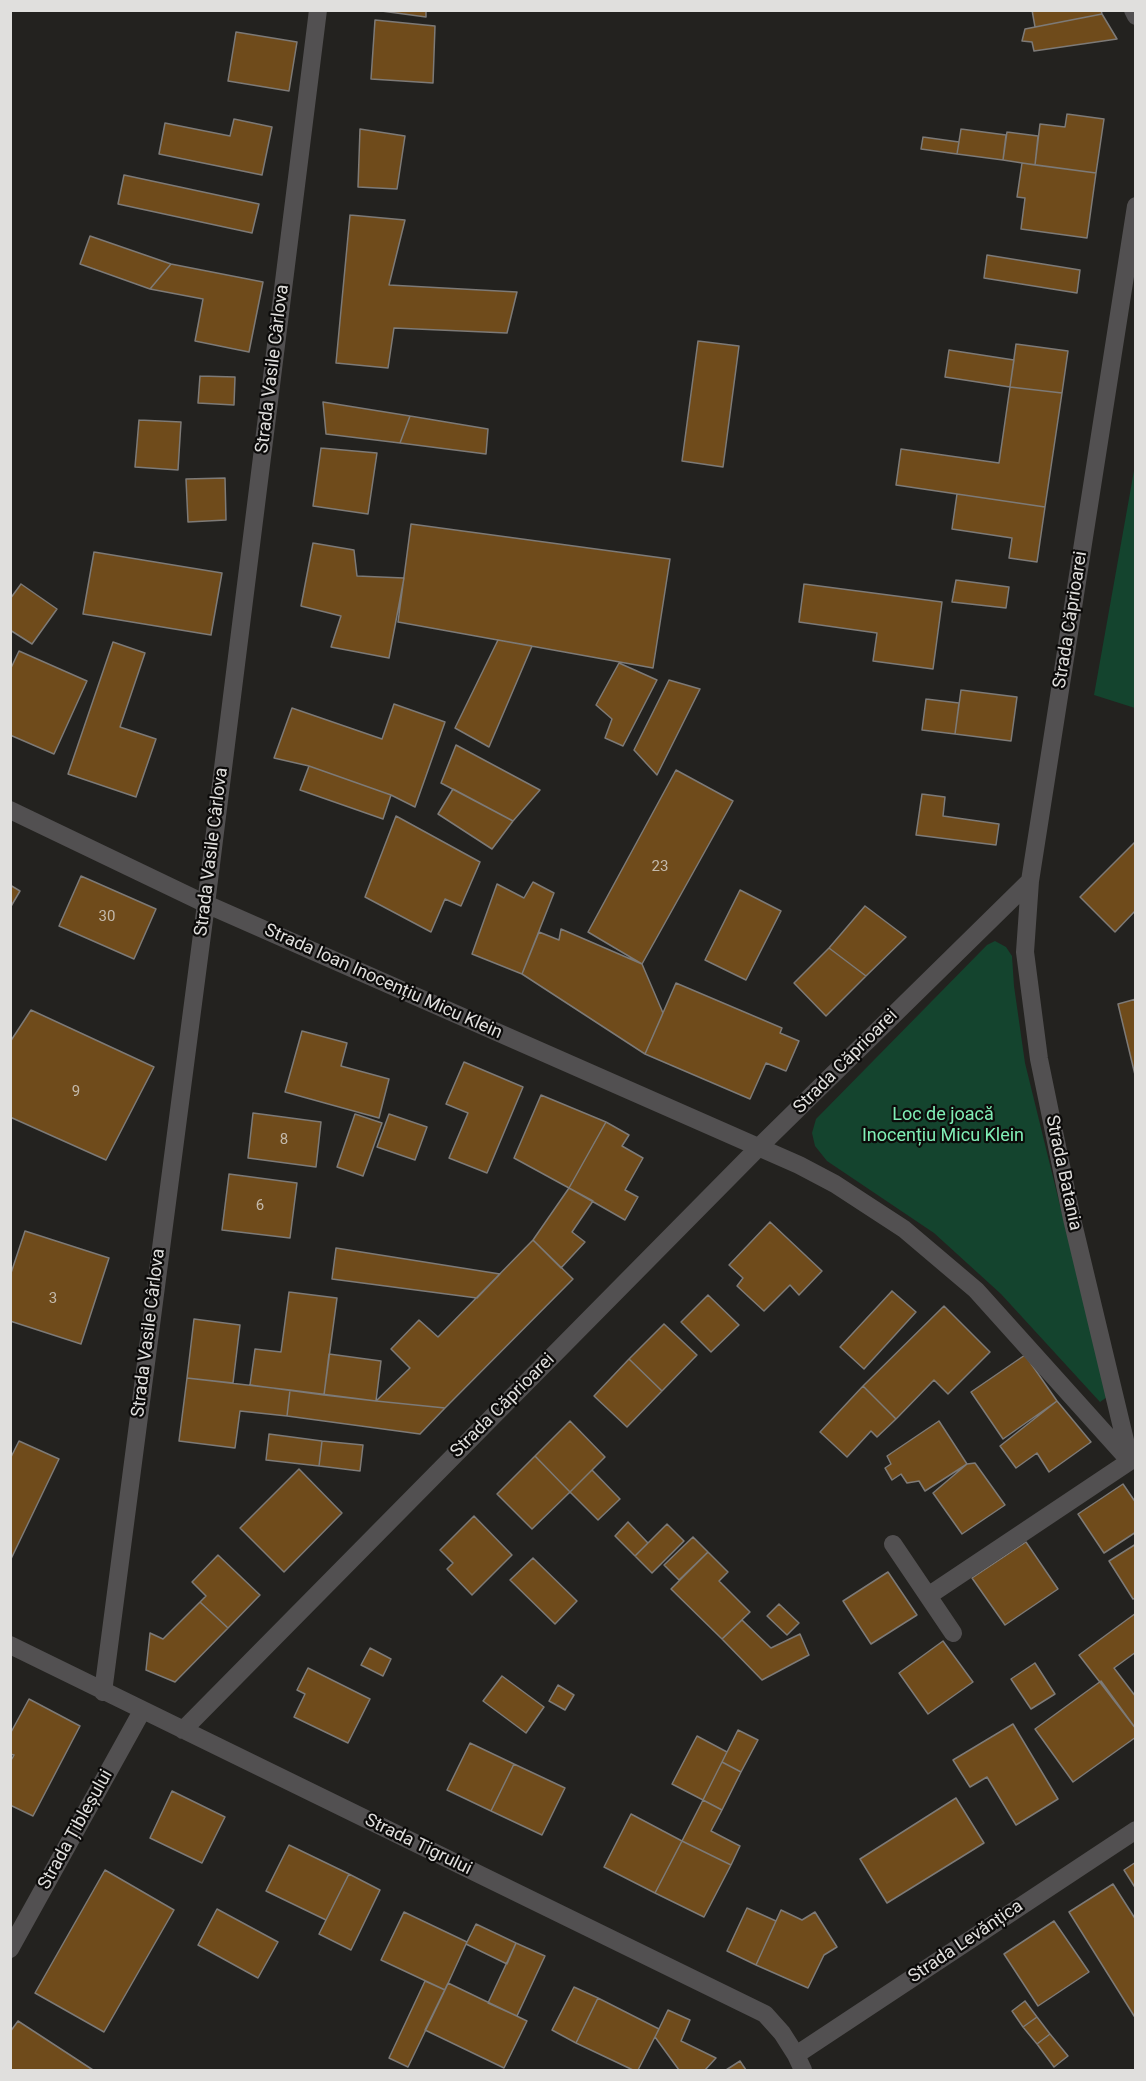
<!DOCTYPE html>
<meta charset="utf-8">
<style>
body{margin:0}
#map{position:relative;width:1146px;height:2081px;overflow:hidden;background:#23221f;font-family:Roboto,sans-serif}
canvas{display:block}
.frame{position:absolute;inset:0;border:12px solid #e0dfdd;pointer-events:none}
</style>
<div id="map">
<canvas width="1146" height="2081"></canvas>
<div class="frame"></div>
</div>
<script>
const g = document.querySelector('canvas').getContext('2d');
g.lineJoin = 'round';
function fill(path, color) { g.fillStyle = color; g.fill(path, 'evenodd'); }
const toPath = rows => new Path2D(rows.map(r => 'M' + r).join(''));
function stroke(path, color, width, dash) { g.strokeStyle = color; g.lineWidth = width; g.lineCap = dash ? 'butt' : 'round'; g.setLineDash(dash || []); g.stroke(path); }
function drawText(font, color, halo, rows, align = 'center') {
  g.font = font + ' Roboto,sans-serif'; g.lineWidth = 4.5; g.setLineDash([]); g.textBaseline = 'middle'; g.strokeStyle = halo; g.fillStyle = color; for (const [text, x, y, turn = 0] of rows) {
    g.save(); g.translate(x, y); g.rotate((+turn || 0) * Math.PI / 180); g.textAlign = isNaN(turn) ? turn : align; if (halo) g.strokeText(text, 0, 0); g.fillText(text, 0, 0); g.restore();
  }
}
const green = toPath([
 [1135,465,1135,708,1094,695],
 [995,941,1006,947,1012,956,1014,986,1025,1063,1107,1397,1100,1402,1001,1294,934,1233,827,1161,815,1146,812,1133,816,1119,987,945]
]);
const building = toPath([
 [374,10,426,10,426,17,374,10],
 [1032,10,1101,10,1102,14,1035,27,1032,10],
 [1102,14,1117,39,1034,51,1032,42,1022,41,1025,29,1102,14],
 [375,20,435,26,433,83,371,79,375,20],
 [236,32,297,42,289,91,228,81,236,32],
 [1067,114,1104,119,1096,173,1035,165,1040,124,1065,127,1067,114],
 [234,119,272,127,262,175,159,154,165,123,230,136,234,119],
 [360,129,405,136,397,189,358,187,360,129],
 [961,129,1006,135,1003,160,957,154,961,129],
 [1007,132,1038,136,1035,165,1003,160,1007,132],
 [923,137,959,142,957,154,921,149,923,137],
 [1022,163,1096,173,1087,238,1021,229,1025,198,1017,197,1022,163],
 [124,175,259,204,252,233,118,204,124,175],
 [350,215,405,220,389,285,517,292,507,333,394,328,388,368,336,363,350,215],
 [90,236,171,264,150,289,80,264,90,236],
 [987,255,1080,270,1077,293,984,278,987,255],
 [171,264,263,282,249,352,195,341,203,299,150,289,171,264],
 [698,341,739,346,723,467,682,461,698,341],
 [1016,344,1068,351,1062,393,1010,387,1016,344],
 [949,350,1014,360,1010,387,945,377,949,350],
 [200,376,235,377,234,405,198,403,200,376],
 [1010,387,1062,393,1045,507,896,485,901,449,999,463,1010,387],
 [323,402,410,416,400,443,326,434,323,402],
 [410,416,488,429,486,454,400,443,410,416],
 [139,420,181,422,178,470,135,467,139,420],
 [321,448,377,453,368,514,313,506,321,448],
 [225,478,226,520,188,522,186,479,225,478],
 [957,494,1045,507,1037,562,1009,558,1012,538,952,529,957,494],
 [411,524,670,559,653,668,398,622,411,524],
 [313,543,354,550,357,576,404,578,389,658,331,647,341,616,301,606,313,543],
 [94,552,222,573,211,635,83,614,94,552],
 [956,580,1009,587,1006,608,952,602,956,580],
 [21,584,57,609,32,644,10,630,10,599,21,584],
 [804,584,942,602,933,669,873,661,877,633,799,622,804,584],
 [498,640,532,646,489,747,455,728,498,640],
 [113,642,145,653,120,727,156,739,136,797,68,774,113,642],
 [19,651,87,681,54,754,10,735,10,670,19,651],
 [619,663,657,680,623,746,605,738,612,719,596,705,619,663],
 [669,680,700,689,657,775,634,750,669,680],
 [961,690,1017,697,1011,741,955,734,961,690],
 [926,699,959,703,955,734,922,730,926,699],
 [394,704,445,722,415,807,391,795,309,766,274,758,292,708,382,739,394,704],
 [456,745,540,790,513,821,441,783,456,745],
 [309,766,391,795,383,819,300,790,309,766],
 [676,770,733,801,642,964,588,932,676,770],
 [453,789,513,821,492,849,438,814,453,789],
 [922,794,945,797,943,816,999,824,996,845,916,835,922,794],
 [396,816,480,862,461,906,445,899,431,932,365,897,396,816],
 [1136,841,1136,910,1115,932,1080,897,1136,841],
 [81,876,156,909,134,959,59,926,81,876],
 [533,882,554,893,522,974,472,954,497,884,524,898,533,882],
 [10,885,20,891,10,908,10,885],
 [740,890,781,911,746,980,705,960,740,890],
 [865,906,906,937,866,976,829,948,865,906],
 [561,929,642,964,663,1013,645,1054,522,974,539,932,559,940,561,929],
 [829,948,866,976,826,1016,794,983,829,948],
 [676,983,782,1028,780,1033,799,1041,786,1071,766,1063,750,1099,645,1054,676,983],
 [1136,999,1136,1079,1118,1004,1136,999],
 [31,1010,154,1067,106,1160,10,1117,10,1042,31,1010],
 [302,1031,347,1043,341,1066,389,1079,379,1118,285,1092,302,1031],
 [464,1062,523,1087,487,1173,449,1158,468,1113,446,1104,464,1062],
 [541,1095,606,1122,569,1188,514,1158,541,1095],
 [253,1113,321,1122,316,1167,248,1158,253,1113],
 [355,1114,382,1123,363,1176,337,1167,355,1114],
 [389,1114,427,1127,415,1160,377,1147,389,1114],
 [606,1122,629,1135,622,1146,643,1158,625,1190,638,1197,625,1220,569,1188,606,1122],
 [229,1174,297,1183,290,1238,222,1230,229,1174],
 [569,1188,593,1201,572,1232,585,1242,561,1268,533,1240,569,1188],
 [770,1222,822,1271,799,1295,790,1285,764,1311,737,1286,743,1278,729,1265,770,1222],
 [25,1231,109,1258,81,1344,10,1321,10,1276,25,1231],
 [533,1240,573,1279,445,1408,376,1401,410,1368,391,1349,419,1320,438,1337,533,1240],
 [336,1248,500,1274,477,1298,332,1279,336,1248],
 [892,1291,916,1312,864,1369,840,1347,892,1291],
 [289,1292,337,1298,324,1395,250,1385,255,1349,281,1352,289,1292],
 [708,1295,739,1325,711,1352,681,1322,708,1295],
 [944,1306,990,1352,948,1394,934,1380,896,1419,863,1386,944,1306],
 [194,1319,240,1325,233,1383,187,1378,194,1319],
 [664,1324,697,1355,662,1391,629,1359,664,1324],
 [329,1354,381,1361,376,1401,324,1395,329,1354],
 [1025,1355,1057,1401,1003,1439,971,1392,1025,1355],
 [629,1359,662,1391,627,1427,594,1396,629,1359],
 [187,1378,290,1390,287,1416,240,1411,235,1448,179,1441,187,1378],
 [863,1386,896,1419,877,1437,871,1431,847,1457,820,1432,863,1386],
 [290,1390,376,1401,445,1408,420,1434,287,1416,290,1390],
 [1057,1401,1091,1442,1049,1472,1037,1453,1016,1468,1000,1446,1057,1401],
 [570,1421,605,1457,570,1492,535,1456,570,1421],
 [939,1421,967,1464,925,1491,919,1481,907,1483,901,1474,892,1480,885,1468,891,1464,887,1456,939,1421],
 [269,1434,322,1441,319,1466,266,1460,269,1434],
 [19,1441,59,1459,10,1561,10,1459,19,1441],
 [322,1441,363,1445,360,1471,319,1466,322,1441],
 [535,1456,570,1492,532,1529,497,1494,535,1456],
 [975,1463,1005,1505,962,1534,933,1493,967,1464,975,1463],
 [299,1469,342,1513,284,1572,240,1528,299,1469],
 [592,1470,620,1499,598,1520,570,1492,592,1470],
 [1123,1484,1136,1503,1136,1532,1104,1553,1078,1514,1123,1484],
 [474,1516,512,1555,472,1595,447,1569,453,1563,440,1550,474,1516],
 [628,1522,648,1543,635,1556,615,1536,628,1522],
 [667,1524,684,1541,652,1573,635,1556,667,1524],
 [693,1537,708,1552,679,1580,664,1565,693,1537],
 [1026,1542,1058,1589,1005,1625,972,1578,1026,1542],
 [1136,1544,1136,1598,1133,1599,1109,1561,1136,1544],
 [708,1552,728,1572,719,1581,750,1612,722,1639,671,1589,708,1552],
 [218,1555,260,1595,228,1628,200,1602,206,1596,192,1582,218,1555],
 [533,1558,577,1601,555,1624,510,1580,533,1558],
 [888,1572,917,1615,871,1644,843,1601,888,1572],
 [200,1602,228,1628,175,1682,146,1670,150,1633,163,1639,200,1602],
 [779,1604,799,1623,787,1635,767,1616,779,1604],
 [1136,1613,1136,1652,1114,1668,1136,1697,1136,1729,1079,1655,1136,1613],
 [742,1620,771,1648,800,1634,809,1655,762,1680,722,1639,742,1620],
 [943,1641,973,1682,928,1714,899,1673,943,1641],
 [370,1648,391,1659,383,1676,361,1665,370,1648],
 [1035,1663,1055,1694,1031,1709,1011,1679,1035,1663],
 [308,1668,370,1699,348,1743,294,1717,305,1694,297,1690,308,1668],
 [502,1676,544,1707,526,1733,483,1701,502,1676],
 [1101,1681,1136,1729,1136,1737,1073,1782,1035,1729,1101,1681],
 [558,1685,574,1695,565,1710,549,1701,558,1685],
 [29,1699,80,1726,33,1816,10,1805,10,1762,14,1755,10,1754,10,1734,29,1699],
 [1013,1724,1058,1799,1016,1825,987,1777,970,1787,953,1760,1013,1724],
 [738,1730,758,1740,741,1772,722,1762,738,1730],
 [697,1736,727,1752,703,1800,672,1784,697,1736],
 [470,1743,514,1764,491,1811,447,1790,470,1743],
 [722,1762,741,1772,722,1810,703,1800,722,1762],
 [514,1764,565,1788,542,1835,491,1811,514,1764],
 [172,1791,225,1817,202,1863,150,1838,172,1791],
 [956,1798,984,1843,887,1903,860,1859,956,1798],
 [703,1800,722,1810,711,1831,740,1846,731,1865,682,1841,703,1800],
 [631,1814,682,1841,655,1893,604,1867,631,1814],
 [682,1841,731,1865,704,1917,655,1893,682,1841],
 [289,1845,349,1874,326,1920,266,1891,289,1845],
 [1136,1862,1136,1889,1124,1870,1136,1862],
 [105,1870,174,1910,104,2032,35,1993,105,1870],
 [349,1874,380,1890,351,1950,319,1934,349,1874],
 [1113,1884,1136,1920,1136,2019,1069,1912,1113,1884],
 [747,1908,776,1921,756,1965,727,1951,747,1908],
 [217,1909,278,1942,258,1978,198,1945,217,1909],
 [781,1910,802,1920,815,1912,837,1947,824,1955,808,1988,756,1965,781,1910],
 [404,1912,467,1942,445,1990,381,1960,404,1912],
 [1054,1921,1089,1972,1038,2006,1004,1954,1054,1921],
 [476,1924,516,1943,507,1964,466,1944,476,1924],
 [516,1943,545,1956,517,2016,488,2003,516,1943],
 [425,1981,445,1990,408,2067,389,2058,425,1981],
 [448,1983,527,2021,504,2068,425,2030,448,1983],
 [574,1987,598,1998,576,2043,552,2030,574,1987],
 [598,1998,659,2029,638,2070,633,2070,576,2043,598,1998],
 [1025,2001,1037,2017,1023,2027,1012,2011,1025,2001],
 [668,2010,690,2020,681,2041,716,2058,705,2070,679,2070,655,2037,668,2010],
 [1037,2017,1050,2034,1037,2044,1023,2027,1037,2017],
 [18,2021,93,2070,10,2070,10,2032,18,2021],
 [1050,2034,1068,2056,1054,2067,1037,2044,1050,2034],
 [740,2061,746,2070,726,2070,740,2061]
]);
const minor = toPath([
 [1133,10,1136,16],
 [10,810,206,904,799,1165,835,1184,904,1229,976,1290,1128,1459],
 [893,1544,953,1633],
 [928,1596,1130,1461,1072,1219,1039,1059,1025,952,1030,881,1136,206],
 [10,1645,765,2014,782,2033,796,2055,803,2070],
 [103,1692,206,904,318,10],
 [183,1730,759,1147,1030,881],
 [10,1949,142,1711],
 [796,2055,1136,1830]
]);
const numberNames = [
 ["23",660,867],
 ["30",107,917],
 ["9",76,1092],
 ["8",284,1140],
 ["6",260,1206],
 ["3",53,1299]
];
const streetNames = [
 ["Strada Vasile Cârlova",273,369,-83],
 ["Strada Căprioarei",1071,620,-81],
 ["Strada Vasile Cârlova",212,852,-83],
 ["Strada Ioan Inocențiu Micu Klein",383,982,24],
 ["Strada Căprioarei",846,1062,-45],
 ["Strada Batania",1063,1173,78],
 ["Strada Vasile Cârlova",149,1333,-83],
 ["Strada Căprioarei",503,1406,-45],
 ["Strada Țibleșului",76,1830,-61],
 ["Strada Tigrului",418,1845,26],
 ["Strada Levănțica",966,1942,-34]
];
const parkNames = [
 ["Loc de joacă",943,1115],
 ["Inocențiu Micu Klein",943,1136]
];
fill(green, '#14442e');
fill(building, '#6f4b1b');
stroke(building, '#7d7a77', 1.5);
stroke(minor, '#525051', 18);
drawText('15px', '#c4baac', null, numberNames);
drawText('18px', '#e0dfdd', '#0c0b0a', streetNames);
drawText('18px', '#80eeb6', '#0c0b0a', parkNames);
</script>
